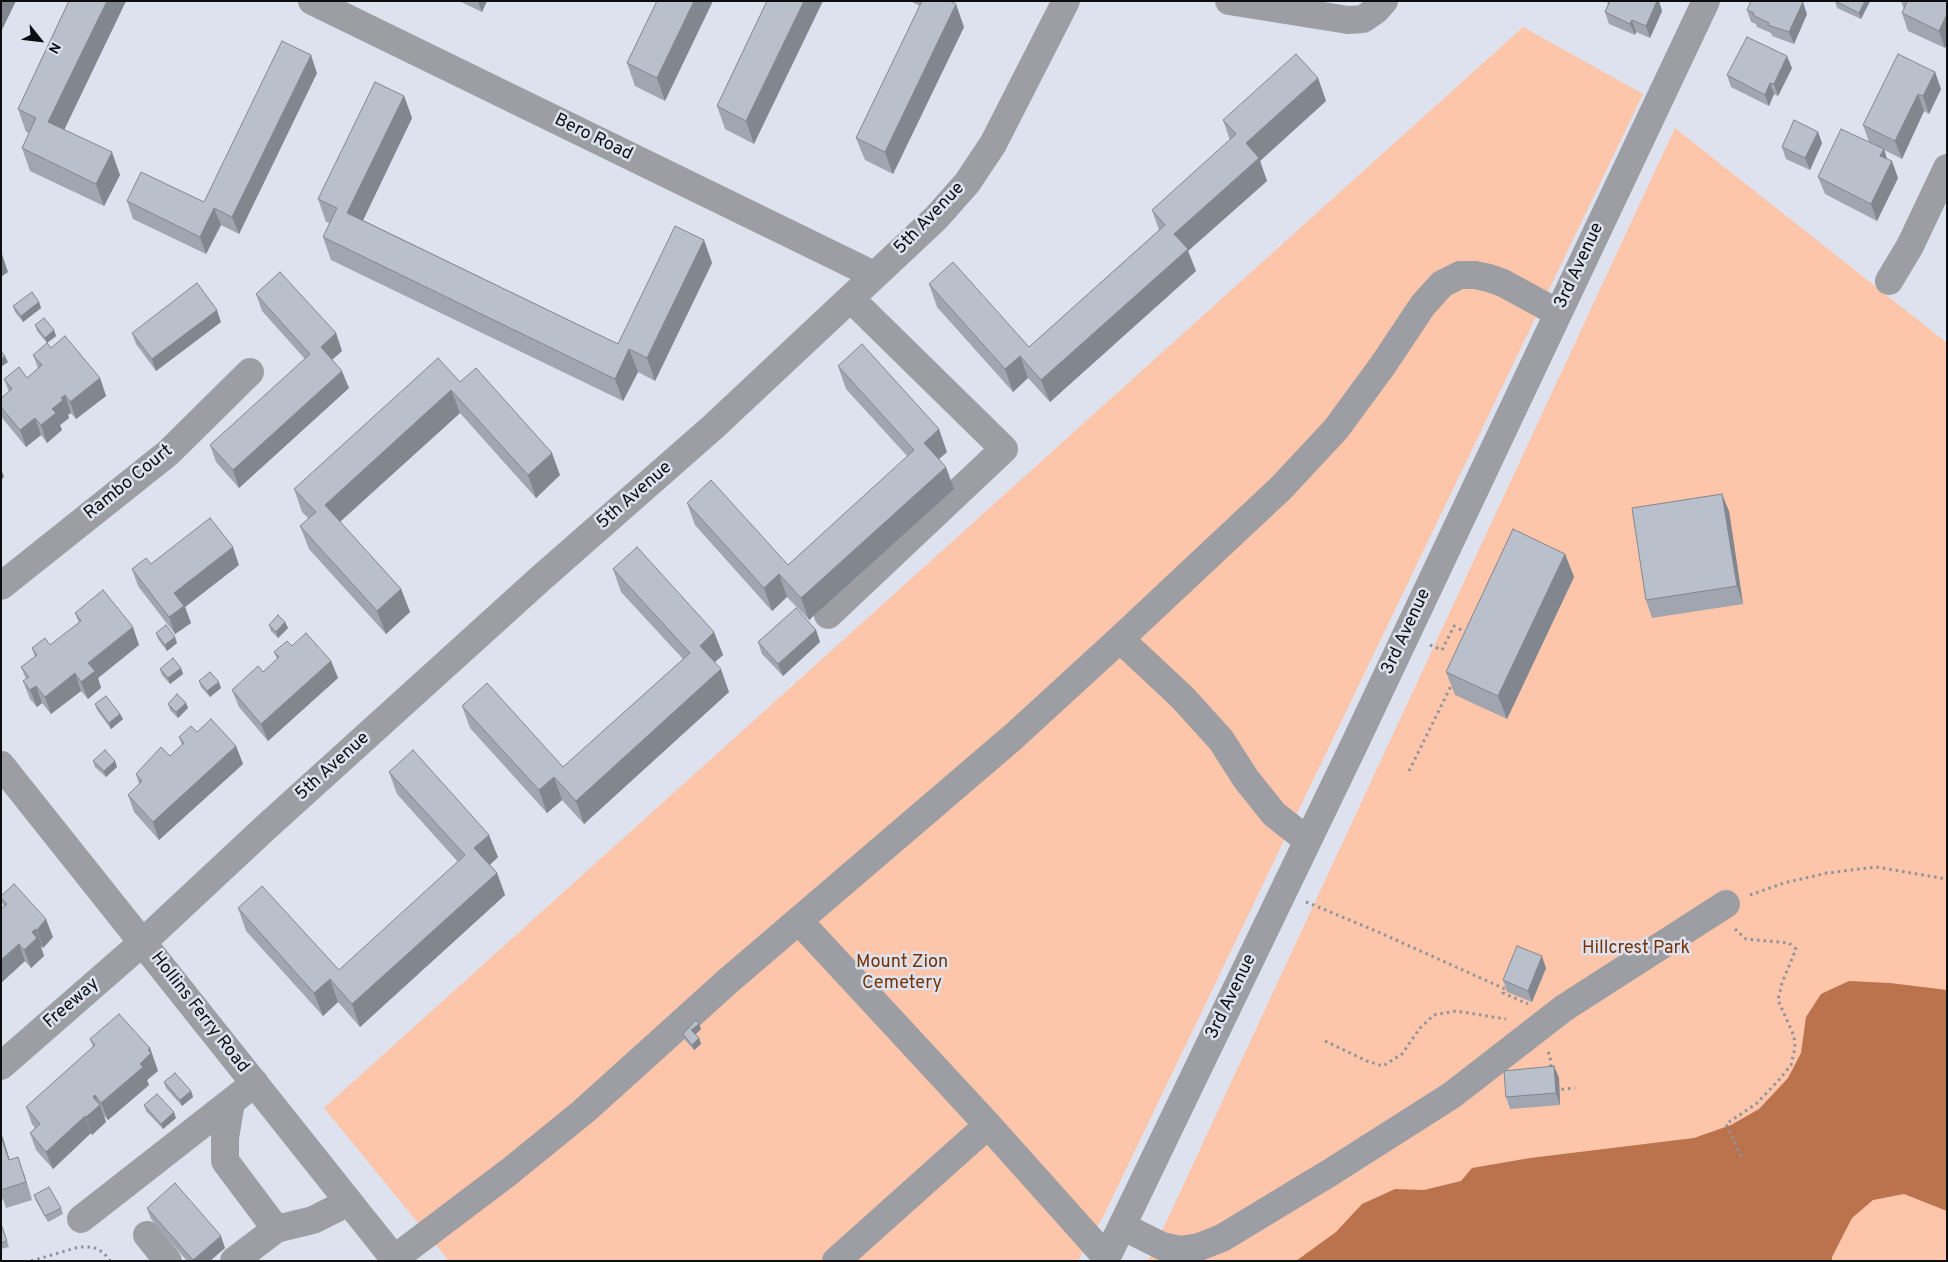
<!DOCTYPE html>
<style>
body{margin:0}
#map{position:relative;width:1948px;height:1262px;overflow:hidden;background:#dde2ee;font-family:Overpass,sans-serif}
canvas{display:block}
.frame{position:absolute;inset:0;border:2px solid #0b0d11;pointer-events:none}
.north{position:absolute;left:15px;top:15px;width:50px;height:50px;-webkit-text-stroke:4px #dde2ee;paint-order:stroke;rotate:119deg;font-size:14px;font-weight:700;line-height:20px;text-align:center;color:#0b0d11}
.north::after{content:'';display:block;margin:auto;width:18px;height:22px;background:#0b0d11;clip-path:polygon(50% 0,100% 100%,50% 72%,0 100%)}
</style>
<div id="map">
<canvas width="1948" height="1262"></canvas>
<div class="frame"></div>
<div class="north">N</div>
</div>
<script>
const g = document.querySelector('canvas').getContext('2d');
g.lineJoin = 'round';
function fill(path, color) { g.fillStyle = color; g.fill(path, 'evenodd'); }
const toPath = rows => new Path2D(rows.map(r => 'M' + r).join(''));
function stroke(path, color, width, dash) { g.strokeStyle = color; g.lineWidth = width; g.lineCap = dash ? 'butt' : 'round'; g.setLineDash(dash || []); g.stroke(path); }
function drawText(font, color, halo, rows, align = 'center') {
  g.font = font + ' Overpass,sans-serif'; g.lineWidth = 5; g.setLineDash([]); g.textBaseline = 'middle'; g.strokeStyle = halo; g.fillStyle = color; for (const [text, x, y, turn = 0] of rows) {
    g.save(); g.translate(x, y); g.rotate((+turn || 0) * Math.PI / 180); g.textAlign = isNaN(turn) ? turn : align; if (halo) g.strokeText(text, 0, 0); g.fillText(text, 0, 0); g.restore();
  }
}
const green = toPath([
 [1523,27,1643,94,1104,1215,1078,1261,449,1261,324,1108],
 [1675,128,1947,343,1947,1261,1148,1261]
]);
const water = toPath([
 [1849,981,1890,983,1947,990,1947,1211,1904,1194,1873,1200,1852,1218,1832,1257,1832,1261,1296,1261,1336,1232,1362,1204,1395,1189,1424,1190,1461,1181,1472,1168,1530,1158,1694,1138,1731,1125,1759,1109,1788,1078,1801,1053,1806,1017,1821,994]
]);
const path = toPath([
 [1430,645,1442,650,1454,626,1467,633],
 [1409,771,1453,682],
 [1750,895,1784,883,1827,873,1876,867,1947,879],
 [1306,902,1376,931,1505,989,1503,993,1528,1004],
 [1735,929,1746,939,1789,943,1796,949,1782,983,1778,1000,1794,1036,1795,1048,1791,1065,1778,1081,1756,1104,1726,1124,1743,1160],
 [1325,1041,1367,1061,1383,1066,1402,1054,1420,1028,1434,1015,1456,1011,1506,1019],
 [1548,1052,1550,1055,1551,1070],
 [1555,1090,1575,1088],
 [31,1261,79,1247,93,1247,104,1253,110,1261]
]);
const minor = toPath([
 [312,1,874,275],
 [1229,1,1348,20,1363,19,1376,10,1384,1],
 [1889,281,1910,246,1947,168],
 [1,586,168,453,250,372],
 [828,615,1004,449,851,299],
 [1120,639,1183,698,1221,740,1246,779,1274,814,1307,840],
 [1,765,396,1261],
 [799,921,988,1125,1107,1258],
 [1,1066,143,942,264,829,540,579,713,427,936,218,967,183,993,144,1066,1],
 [231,1102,225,1138,225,1161,276,1229],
 [81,1219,255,1083],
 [1122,1226,1162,1246,1180,1250,1199,1247,1222,1238,1331,1172,1452,1095,1564,1008,1726,904],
 [147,1235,168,1261],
 [394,1259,509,1172,584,1111,728,981,1013,737,1120,639,1281,488,1336,429,1383,365,1423,305,1442,284,1460,275,1475,275,1489,278,1503,283,1558,313],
 [234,1261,276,1229,313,1220,349,1202],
 [836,1261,988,1125],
 [1105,1261,1354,745,1706,1]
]);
const wall = toPath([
 [69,1,126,1,64,129,120,175,104,206,30,171,22,148,29,133,26,132,18,109],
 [459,1,487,1,482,12],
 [657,1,665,101,635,86,627,63],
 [767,1,754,144,725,129,717,106],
 [910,1,954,1,953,3,964,27,893,174,865,160,856,138,920,6],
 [1607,1,1659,1,1662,11,1650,38,1636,32,1635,35,1609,24,1605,12,1608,5],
 [1835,1,1870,1,1861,19,1837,8],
 [1901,1,1947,1,1947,44,1945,48,1908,31,1902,13,1904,9],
 [1747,10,1807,14,1794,44,1772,36,1771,33,1757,27,1756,24,1751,22],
 [1792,68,1778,96,1774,94,1769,106,1731,87,1727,75],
 [1935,72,1941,89,1929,114,1924,111,1902,159,1884,150,1887,159,1898,178,1877,221,1825,194,1818,177,1869,142,1863,125],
 [317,73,239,234,221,225,206,254,133,219,127,201,204,202],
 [1318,78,1326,101,1260,161,1267,181,1188,251,1196,271,1050,402,1028,378,1013,392,937,307,929,284,1029,347,1159,230,1152,210,1230,140,1223,120],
 [404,96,412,118,363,220,618,344,704,240,712,263,655,381,638,372,623,401,331,260,323,237,330,223,326,222,318,199],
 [1818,132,1822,143,1810,170,1786,159,1782,147],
 [256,294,336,333,342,351,332,360,349,388,239,488,216,462,210,445,305,359,262,311],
 [39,302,41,308,23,322,15,312,13,306],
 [221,322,156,371,136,344,132,333],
 [35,325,54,330,56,336,47,343,51,348,100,378,106,396,76,419,71,413,68,415,69,418,60,425,62,430,47,443,41,435,26,447,3,419,1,414,1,398,9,392,4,379,27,378,38,368,33,355,47,343,37,331],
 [838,366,947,452,939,459,954,489,809,620,787,597,772,611,695,525,687,503,788,565,908,457,846,389],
 [460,382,560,475,536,498,460,413,340,522,401,589,410,612,386,634,309,549,300,526,309,519,302,512,294,489],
 [1729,511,1743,604,1652,618,1646,600],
 [1565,554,1574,577,1507,719,1455,695,1446,672],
 [151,564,239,565,185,607,191,623,175,634,138,586,132,569],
 [613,569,714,632,723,655,715,662,729,692,584,824,562,800,547,813,470,728,462,706,563,767,683,659,621,592],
 [75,613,139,645,98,678,101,688,88,699,81,691,51,714,42,703,37,707,30,699,23,681,26,679,21,667,35,657,32,648,50,645,79,623],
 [285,622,288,628,278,638,271,631,269,625],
 [816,630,820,642,783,676,762,654,758,642],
 [156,633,177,643,167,651,158,639],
 [292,646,331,661,338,678,268,741,239,707,232,690,263,672,277,659,274,652],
 [181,668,183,674,170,684,162,675,160,669],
 [199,681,221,688,210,697,201,687],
 [186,703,188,708,178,718,170,710,168,704],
 [95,704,120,714,123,719,111,729,97,710],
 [197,732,236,746,243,764,159,840,134,812,128,795,139,784,136,774,170,756,182,745,179,737],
 [93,761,115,761,117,767,106,777,95,767],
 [389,772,498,857,490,865,497,873,505,895,360,1027,338,1002,323,1016,246,931,238,908,339,970,458,862,397,794],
 [1,896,53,937,43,948,42,946,41,947,44,956,31,968,25,961,1,983,1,909,4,907,1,900],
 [1546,968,1532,1002,1507,992,1503,980],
 [699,1024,701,1029,695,1034,699,1038,701,1044,694,1050,685,1040,683,1034],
 [90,1039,150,1048,158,1071,147,1080,149,1085,108,1120,104,1116,106,1122,92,1135,91,1133,53,1169,36,1150,30,1133,35,1128,32,1124,26,1107,93,1047],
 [1554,1066,1559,1078,1560,1105,1510,1109,1506,1097],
 [164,1082,191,1091,193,1097,182,1106,166,1088],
 [144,1105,176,1118,163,1129,146,1111],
 [1,1133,9,1159,24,1174,32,1200,6,1208,3,1199,1,1200],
 [34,1195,61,1208,63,1214,48,1222,36,1201],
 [147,1208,225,1248,210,1261,187,1261,151,1219],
 [1,1223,9,1247,1,1249]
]);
const shadedWall = toPath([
 [1,1,16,1,1,32],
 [107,1,126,1,57,145,48,122],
 [478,1,487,1,482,12],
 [694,1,713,1,665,101,657,78],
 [804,1,823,1,754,144,746,121],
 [1657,1,1659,1,1662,11,1650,38,1646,26],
 [1865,1,1870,1,1861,19,1859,13],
 [1803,2,1807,14,1794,44,1789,32],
 [956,4,964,27,893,174,885,152],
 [1947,14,1947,44,1945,48,1939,31],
 [1632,20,1636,32,1635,35,1630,24],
 [311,55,317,73,239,234,232,217],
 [1787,56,1792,68,1778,96,1774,84],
 [1935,72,1941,89,1929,114,1923,96],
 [1318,78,1326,101,1260,161,1267,181,1188,251,1196,271,1050,402,1041,380,1174,234,1246,143],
 [1770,83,1774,94,1769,106,1765,95],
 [1918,94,1924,111,1902,159,1895,141],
 [404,96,412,118,356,235,347,213],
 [1818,132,1822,143,1810,170,1805,158],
 [1884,149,1889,165,1892,161,1898,178,1877,221,1871,204,1880,156],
 [112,152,120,175,104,206,96,184],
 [214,208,221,225,206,254,200,237],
 [704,240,712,263,655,381,647,358],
 [2,254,8,272,1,277,1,255],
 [39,302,41,308,23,322,21,316],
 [217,310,221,322,156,371,152,359],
 [54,330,56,336,47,343,45,338],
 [336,333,342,351,327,364,321,347],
 [629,349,638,372,623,401,615,379],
 [5,356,8,362,1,367,1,359],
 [1020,356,1028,378,1013,392,1005,369],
 [342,371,349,388,239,488,233,470],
 [100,378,106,396,76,419,70,402],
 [451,390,460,413,333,528,325,505],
 [65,395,71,413,68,415,69,418,60,425,62,430,47,443,41,425,52,409,61,398],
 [35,418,41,435,26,447,20,430],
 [939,429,947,452,932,465,924,443],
 [552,453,560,475,536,498,528,475],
 [946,467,954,489,809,620,801,598],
 [1,468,4,477,1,480],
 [1722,494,1729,511,1743,604,1737,586],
 [233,547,239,565,185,607,191,623,175,634,169,617,174,593],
 [1565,554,1574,577,1507,719,1498,696],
 [779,574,787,597,772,611,764,588],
 [401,589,410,612,386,634,377,611],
 [285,622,288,628,278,638,276,632],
 [133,627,139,645,98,678,101,688,88,699,81,682,88,663],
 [816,630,820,642,783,676,778,664],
 [714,632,723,655,708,668,700,646],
 [175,637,177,643,167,651,165,645],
 [331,661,338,678,268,741,261,724],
 [181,668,183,674,170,684,168,678],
 [721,669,729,692,584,824,576,801],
 [75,673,81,691,51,714,45,697],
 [219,682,221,688,210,697,207,691],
 [36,686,42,703,37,707,30,690],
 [186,703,188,708,178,718,176,712],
 [120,714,123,719,111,729,109,723],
 [236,746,243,764,159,840,153,822],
 [115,761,117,767,106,777,104,771],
 [554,777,562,800,547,813,539,790],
 [489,835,498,857,483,871,474,848],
 [497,873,505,895,360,1027,352,1004],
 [46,919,53,937,43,948,37,930],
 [36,929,42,946,41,947,44,956,31,968,24,950,32,932],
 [19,944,25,961,1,983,1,960],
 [1542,956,1546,968,1532,1002,1528,991],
 [330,979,338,1002,323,1016,314,993],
 [699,1024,701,1029,694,1036,691,1030],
 [699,1038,701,1044,694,1050,692,1045],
 [150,1048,158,1071,147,1080,149,1085,108,1120,101,1103,140,1064,148,1050],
 [1554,1066,1559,1078,1560,1105,1556,1093],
 [191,1091,193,1097,182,1106,180,1100],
 [95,1095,99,1106,100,1105,106,1122,92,1135,86,1117,93,1097],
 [174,1112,176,1118,163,1129,161,1124],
 [85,1116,91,1133,53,1169,46,1152],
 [1,1133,3,1138,15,1177,9,1160,1,1136],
 [18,1157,24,1174,32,1200,26,1182],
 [221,1236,225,1248,210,1261,193,1261,193,1260]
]);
const building = toPath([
 [69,1,107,1,48,122,112,152,96,184,22,148,36,118,18,109,69,1],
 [657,1,694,1,657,78,627,63,657,1],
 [767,1,804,1,746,121,717,106,767,1],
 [922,1,950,1,956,4,885,152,856,138,922,1],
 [1610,1,1657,1,1646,26,1632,20,1630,24,1605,12,1610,1],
 [1751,1,1801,1,1803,2,1789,32,1768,25,1769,23,1753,15,1754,13,1747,10,1751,1],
 [1835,1,1865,1,1859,13,1835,1],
 [1906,1,1947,1,1947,14,1939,31,1902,13,1907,2,1906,1],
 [1747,37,1787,56,1774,84,1770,83,1765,95,1727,75,1747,37],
 [282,41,311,55,232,217,214,208,200,237,127,201,141,172,204,202,282,41],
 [1296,54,1318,78,1246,143,1259,158,1174,234,1188,249,1041,380,1020,356,1005,369,929,284,953,262,1029,347,1165,225,1152,210,1236,134,1223,120,1296,54],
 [1898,54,1935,72,1923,96,1918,94,1895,141,1863,125,1898,54],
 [375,82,404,96,347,213,618,344,675,226,704,240,647,358,629,349,615,379,323,237,337,208,318,199,375,82],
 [1794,120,1818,132,1805,158,1782,147,1794,120],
 [1841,129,1884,149,1880,156,1892,161,1871,204,1818,177,1841,129],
 [280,272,336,333,321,347,342,371,233,470,210,445,310,354,256,294,280,272],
 [197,283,217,310,152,359,132,333,197,283],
 [32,292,39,302,21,316,13,306,32,292],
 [44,318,54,330,45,338,35,325,44,318],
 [65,336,100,378,70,402,65,395,61,398,63,400,52,409,56,413,41,425,35,418,20,430,1,407,1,398,12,389,4,379,19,367,27,378,42,365,33,355,47,343,51,348,65,336],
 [862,344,939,429,924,443,946,467,801,598,779,574,764,588,687,503,711,480,788,565,914,450,838,366,862,344],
 [1,351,5,356,1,359,1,351],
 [438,358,460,382,476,368,552,453,528,475,451,390,325,505,401,589,377,611,300,526,316,512,294,489,438,358],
 [1722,494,1737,586,1646,600,1632,508,1722,494],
 [210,518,233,547,174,593,184,606,169,617,132,569,146,558,151,564,210,518],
 [1513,529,1565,554,1498,696,1446,672,1513,529],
 [637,547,714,632,700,646,721,669,576,801,554,777,539,790,462,706,487,683,563,767,690,653,613,569,637,547],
 [103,590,133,627,88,663,95,671,81,682,75,673,45,697,36,686,30,690,23,681,29,677,21,667,37,655,32,648,45,638,50,645,81,621,75,613,103,590],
 [796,608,816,630,778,664,758,642,796,608],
 [278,615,285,622,276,632,269,625,278,615],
 [166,625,175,637,165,645,156,633,166,625],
 [306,633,331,661,261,724,232,690,258,666,263,672,279,657,274,652,287,641,292,646,306,633],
 [173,658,181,668,168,678,160,669,173,658],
 [210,672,219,682,207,691,199,681,210,672],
 [177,694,186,703,176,712,168,704,177,694],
 [106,696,120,714,109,723,95,704,106,696],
 [211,719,236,746,153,822,128,795,142,781,136,774,161,747,170,756,184,743,179,737,191,726,197,732,211,719],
 [105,750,115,761,104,771,93,761,105,750],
 [413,750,489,835,474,848,497,873,352,1004,330,979,314,993,238,908,262,886,339,970,465,855,389,772,413,750],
 [14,884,46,919,37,930,36,929,32,932,37,938,24,950,19,944,1,960,1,909,7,904,1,898,1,896,14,884],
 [1517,946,1542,956,1528,991,1503,980,1517,946],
 [119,1014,150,1048,148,1050,151,1053,140,1064,143,1067,101,1103,95,1095,93,1097,100,1105,86,1117,85,1116,46,1152,30,1133,40,1124,26,1107,95,1045,90,1039,119,1014],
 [696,1020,699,1024,691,1030,699,1038,692,1045,683,1034,696,1020],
 [1554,1066,1556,1093,1506,1097,1504,1071,1554,1066],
 [175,1073,191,1091,180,1100,164,1082,175,1073],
 [157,1094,174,1112,161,1124,144,1105,157,1094],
 [1,1136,9,1160,18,1157,26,1182,1,1190,1,1136],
 [175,1183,221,1236,193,1260,147,1208,175,1183],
 [49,1187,61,1208,45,1216,34,1195,49,1187],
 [1,1224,7,1241,1,1243,1,1224]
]);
const streetNames = [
 ["Bero Road",593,138,26],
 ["5th Avenue",930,219,-46],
 ["3rd Avenue",1580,266,-65],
 ["Rambo Court",129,483,-39],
 ["5th Avenue",635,496,-41],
 ["3rd Avenue",1407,632,-65],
 ["5th Avenue",333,767,-42],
 ["3rd Avenue",1232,997,-64],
 ["Freeway",72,1004,-41],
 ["Hollins Ferry Road",199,1013,52]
];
const parkNames = [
 ["Hillcrest Park",1636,949],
 ["Mount Zion",902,963],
 ["Cemetery",902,984]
];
fill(green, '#fdc5a9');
fill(water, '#bb734d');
stroke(path, '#8f939c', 3, [2.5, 4]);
stroke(minor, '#9c9ea3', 28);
fill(wall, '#a0a5af');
fill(shadedWall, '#82868e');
fill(building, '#bac0cb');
stroke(building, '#82868e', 1);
drawText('18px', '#0b0d11', '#dde2ee', streetNames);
drawText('18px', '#753202', '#dde2ee', parkNames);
</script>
